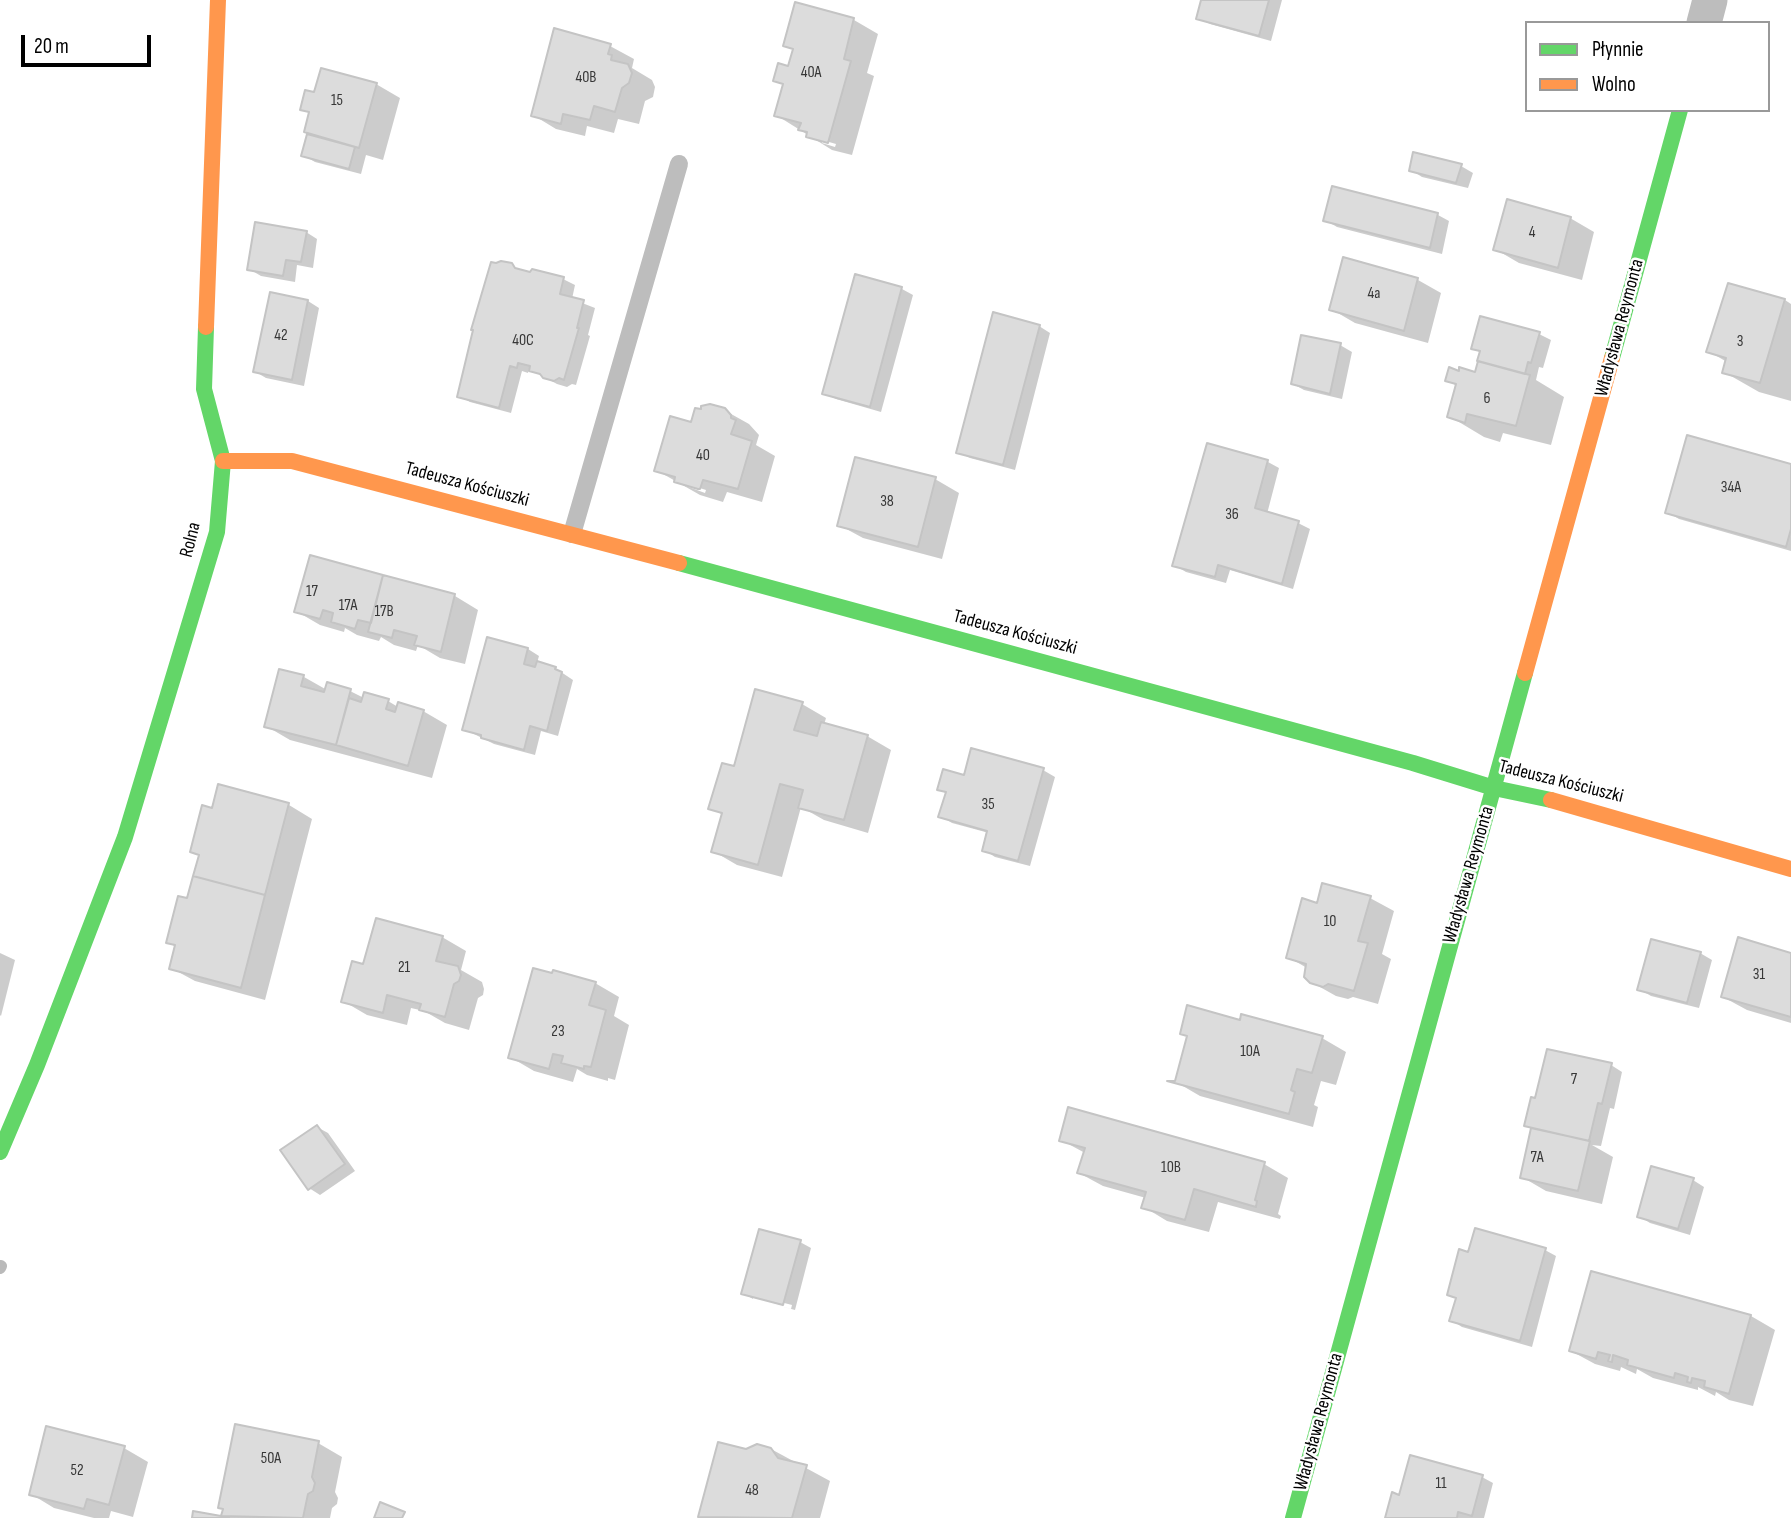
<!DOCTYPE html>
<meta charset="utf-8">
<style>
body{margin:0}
#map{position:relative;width:1791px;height:1518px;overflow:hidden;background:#fff;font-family:"Sofia Sans Condensed",sans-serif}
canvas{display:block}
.legend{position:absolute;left:1525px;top:21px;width:245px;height:91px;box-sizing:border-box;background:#fff;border:2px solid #999;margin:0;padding:9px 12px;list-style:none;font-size:21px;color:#000}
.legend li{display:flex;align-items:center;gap:14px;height:35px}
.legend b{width:35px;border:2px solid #999}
.scale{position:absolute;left:21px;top:35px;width:130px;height:32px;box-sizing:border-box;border:4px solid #000;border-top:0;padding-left:9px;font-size:21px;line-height:24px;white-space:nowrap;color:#000;-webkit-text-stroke:5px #fff;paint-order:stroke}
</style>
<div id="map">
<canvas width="1791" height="1518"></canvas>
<ul class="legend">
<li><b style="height:9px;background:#63d668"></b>Płynnie</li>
<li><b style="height:9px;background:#ff974d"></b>Wolno</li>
</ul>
<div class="scale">20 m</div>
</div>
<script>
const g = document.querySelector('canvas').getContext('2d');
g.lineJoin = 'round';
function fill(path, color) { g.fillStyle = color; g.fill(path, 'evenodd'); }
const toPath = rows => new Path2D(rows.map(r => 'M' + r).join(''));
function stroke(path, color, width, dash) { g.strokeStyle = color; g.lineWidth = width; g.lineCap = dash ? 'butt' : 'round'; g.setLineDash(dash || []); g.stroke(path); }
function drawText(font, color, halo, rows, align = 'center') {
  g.font = font + ' "Sofia Sans Condensed",sans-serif'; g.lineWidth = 5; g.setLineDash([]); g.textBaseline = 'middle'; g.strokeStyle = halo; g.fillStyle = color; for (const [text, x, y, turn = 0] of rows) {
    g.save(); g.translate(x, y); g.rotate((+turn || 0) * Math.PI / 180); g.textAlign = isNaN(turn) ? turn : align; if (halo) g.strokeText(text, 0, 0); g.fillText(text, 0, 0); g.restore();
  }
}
const shadow = toPath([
 [1203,0,1282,0,1271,41,1210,24,1198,18],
 [796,4,854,20,878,34,867,73,874,76,852,155,832,150,776,115,785,86,775,80,789,68,794,50,785,45],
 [822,140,836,144,835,147,822,143],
 [610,46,634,59,632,68,652,80,655,87,653,97,645,101,639,124,618,119,614,133,587,126,585,136,556,129,533,115],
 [376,84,400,98,383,160,366,155,361,174,315,162,303,155,309,133,306,132,311,114,302,109,316,95],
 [1461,166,1473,173,1468,188,1422,177,1411,170],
 [1438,215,1449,221,1442,254,1337,227,1325,220],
 [1570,218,1594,232,1582,280,1519,263,1495,249],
 [306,232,317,239,313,268,297,265,295,282,261,276,249,269],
 [511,265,524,272,563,279,575,285,572,299,595,308,588,335,590,336,576,385,572,384,567,387,557,384,529,369,528,373,522,371,511,413,470,402,459,396],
 [856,276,902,289,913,295,881,412,836,399,824,393],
 [1418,280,1441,293,1428,343,1355,323,1331,309],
 [271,294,308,301,319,308,304,386,266,378,254,371],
 [1785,300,1791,304,1791,401,1759,392,1724,372,1727,362,1708,351],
 [1039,326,1050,333,1015,470,970,458,958,452],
 [1539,334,1551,340,1543,368,1539,367,1536,380,1564,397,1551,445,1503,433,1500,442,1484,437,1449,416,1457,386,1447,380,1476,374,1481,353,1473,348],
 [1340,345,1352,352,1342,399,1304,390,1293,384],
 [724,410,749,424,759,435,756,445,775,456,762,502,727,492,723,502,700,495,656,470,692,424],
 [687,484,706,490,705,493,686,486],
 [1208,445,1268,462,1279,468,1267,514,1298,523,1310,529,1293,589,1230,570,1226,583,1186,572,1174,565],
 [1791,466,1791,551,1679,519,1667,512],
 [935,479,959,493,942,559,863,538,839,525],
 [312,557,455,596,478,610,465,664,440,658,418,645,416,651,394,645,381,637,379,641,357,635,345,628,344,632,320,625,296,611],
 [488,639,528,649,539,656,537,663,555,668,573,680,558,736,541,731,535,755,494,744,464,729],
 [280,671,304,677,327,690,350,691,364,698,388,701,398,707,423,711,447,725,432,778,290,740,266,726],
 [802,704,826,718,824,725,867,736,891,750,868,833,824,820,801,807,782,877,737,865,713,851,723,815,711,808,735,769],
 [973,751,1043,770,1055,777,1030,866,995,857,984,850,989,833,952,823,941,816,947,794,939,789,965,777],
 [219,787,289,805,312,819,265,1000,195,981,171,968,176,947,168,942,188,901,201,856,192,851,213,810],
 [1370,898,1394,911,1382,954,1391,959,1378,1004,1353,997,1348,999,1336,996,1311,982,1307,968,1288,957,1318,905],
 [442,937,466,951,461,970,482,982,484,989,483,995,478,998,469,1030,445,1023,424,1011,411,1008,407,1025,367,1015,343,1001,365,966],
 [0,953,15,960,1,1016,0,1015],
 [1700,953,1712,960,1699,1008,1651,996,1639,989],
 [1791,954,1791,1023,1747,1010,1723,997],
 [553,975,595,983,619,997,614,1016,629,1025,615,1080,608,1078,608,1081,587,1075,577,1069,573,1082,534,1071,510,1057],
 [1241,1022,1322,1038,1346,1052,1336,1085,1321,1081,1314,1105,1318,1107,1313,1127,1200,1096,1176,1082,1188,1037,1182,1033],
 [1611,1065,1622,1072,1614,1109,1610,1108,1601,1146,1592,1145,1613,1157,1602,1204,1546,1191,1522,1177,1532,1128,1526,1125,1536,1100],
 [317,1127,328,1133,355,1171,320,1195,309,1188],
 [1061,1140,1264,1164,1288,1178,1278,1214,1281,1216,1280,1219,1218,1202,1209,1232,1167,1221,1144,1207,1146,1198,1103,1186,1079,1173,1085,1153],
 [1693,1180,1704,1187,1690,1235,1650,1223,1639,1216],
 [800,1242,811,1248,795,1310,754,1299,791,1309,792,1305,753,1295,753,1299,743,1293],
 [1545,1250,1556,1256,1532,1347,1462,1327,1451,1320,1457,1299,1449,1295,1469,1254],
 [1592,1273,1751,1316,1775,1330,1753,1406,1729,1400,1716,1392,1715,1396,1698,1387,1698,1390,1653,1378,1637,1369,1636,1374,1621,1367,1620,1371,1595,1364,1571,1351],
 [318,1443,342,1457,335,1492,338,1498,337,1504,332,1508,330,1518,222,1518,224,1510,220,1507],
 [124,1448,148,1462,133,1517,111,1511,109,1518,94,1518,54,1508,31,1494],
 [771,1449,830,1481,820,1518,703,1518,700,1516,747,1451],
 [1482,1477,1493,1483,1484,1518,1387,1518,1400,1497]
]);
const stream = toPath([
 [0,1268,1,1266]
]);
const building = toPath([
 [1201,0,1269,0,1259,36,1196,19,1201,0],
 [795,2,854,18,844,59,851,61,828,143,806,137,807,132,798,130,801,123,774,116,783,84,773,81,778,63,788,66,793,49,783,46,795,2],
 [554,28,611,44,608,54,612,55,611,60,628,64,632,73,629,83,622,88,615,112,594,106,590,120,563,114,561,124,531,116,554,28],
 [321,68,377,83,359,148,304,132,309,112,300,110,305,90,314,92,321,68],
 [307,134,355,147,349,169,301,156,307,134],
 [1413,152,1462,164,1456,183,1409,171,1413,152],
 [1332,186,1438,213,1430,248,1323,221,1332,186],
 [1507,199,1571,217,1558,268,1493,250,1507,199],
 [255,222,307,231,301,262,286,260,283,276,247,270,255,222],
 [1343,257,1418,278,1404,331,1329,310,1343,257],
 [501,261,512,263,515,268,530,272,532,269,564,277,560,294,584,300,577,328,579,328,564,380,559,378,554,381,543,378,540,374,529,371,530,366,518,363,517,368,510,366,499,408,457,397,473,330,471,330,491,262,496,263,501,261],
 [855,274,902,287,870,407,822,394,855,274],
 [1728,283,1785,299,1760,383,1722,373,1726,358,1706,352,1728,283],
 [270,292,308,300,292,380,253,372,270,292],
 [993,312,1040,325,1003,465,956,453,993,312],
 [1480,316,1540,332,1531,363,1528,362,1525,374,1477,361,1480,351,1471,349,1480,316],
 [1301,335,1341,343,1330,394,1291,384,1301,335],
 [1478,361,1530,375,1516,426,1467,414,1465,423,1447,417,1456,384,1445,381,1449,367,1459,371,1459,367,1475,372,1478,361],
 [710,404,725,408,731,415,731,418,736,420,731,434,752,441,738,489,703,480,700,489,698,489,674,482,675,477,654,471,670,416,691,422,695,408,701,409,701,406,710,404],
 [1687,435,1791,464,1791,529,1786,547,1665,513,1687,435],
 [1207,443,1268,460,1255,508,1299,521,1282,584,1218,565,1215,577,1172,566,1207,443],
 [855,457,936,477,918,547,837,526,855,457],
 [310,555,383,575,371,623,358,620,355,629,331,622,333,613,323,610,320,619,294,612,310,555],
 [383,575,455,594,441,652,414,645,417,636,394,630,392,638,368,632,383,575],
 [487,637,528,648,524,664,535,667,537,661,556,667,555,669,562,672,547,731,530,726,524,750,481,738,481,735,462,730,487,637],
 [279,669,304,675,301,686,324,692,327,682,351,689,336,745,264,727,279,669],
 [755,689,803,702,794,730,817,736,821,722,868,735,844,820,798,808,803,790,780,784,758,865,711,852,722,813,708,809,722,763,734,766,755,689],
 [364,692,389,699,386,709,395,712,398,702,424,710,408,766,336,745,349,698,361,702,364,692],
 [971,748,1044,768,1018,861,982,851,987,831,938,817,946,792,937,790,943,769,964,775,971,748],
 [218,784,289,803,265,895,193,876,199,855,190,852,202,805,212,808,218,784],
 [193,876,265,895,241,988,169,969,175,945,166,943,178,896,187,898,193,876],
 [1322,883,1371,896,1358,941,1368,943,1354,991,1328,984,1323,987,1310,983,1304,977,1306,964,1286,958,1302,898,1317,903,1322,883],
 [376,918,443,936,436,961,458,966,461,975,459,981,454,984,445,1017,419,1010,421,1004,387,995,383,1013,341,1002,352,961,363,964,376,918],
 [1738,937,1791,953,1791,1017,1721,997,1738,937],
 [1651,939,1701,952,1687,1003,1637,990,1651,939],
 [533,968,552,973,553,970,596,982,589,1005,606,1010,591,1067,584,1066,584,1069,561,1063,563,1056,553,1054,549,1069,508,1058,533,968],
 [1187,1005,1240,1020,1241,1014,1323,1036,1312,1073,1297,1069,1291,1090,1295,1092,1289,1114,1167,1081,1175,1081,1187,1036,1180,1034,1187,1005],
 [1547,1049,1612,1063,1602,1104,1598,1103,1589,1141,1524,1126,1531,1097,1535,1098,1547,1049],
 [1068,1107,1265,1162,1255,1200,1257,1201,1256,1207,1194,1189,1185,1220,1141,1208,1146,1192,1077,1173,1085,1148,1059,1141,1068,1107],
 [317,1125,345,1164,308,1190,280,1150,317,1125],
 [1531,1128,1590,1141,1578,1191,1520,1178,1531,1128],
 [1651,1166,1694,1178,1678,1229,1637,1217,1651,1166],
 [1475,1228,1546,1248,1520,1341,1449,1321,1456,1298,1447,1295,1459,1249,1468,1252,1475,1228],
 [759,1229,801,1240,783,1305,741,1294,759,1229],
 [1591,1271,1751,1315,1729,1394,1704,1387,1705,1381,1692,1378,1691,1383,1687,1382,1688,1377,1675,1373,1674,1378,1627,1365,1628,1360,1613,1355,1612,1362,1608,1361,1610,1355,1598,1352,1596,1359,1569,1351,1591,1271],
 [235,1424,319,1441,312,1477,315,1483,313,1491,308,1494,303,1518,221,1516,223,1509,218,1508,235,1424],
 [46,1426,125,1446,109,1505,87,1499,84,1509,29,1495,46,1426],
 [718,1442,746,1449,757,1444,771,1448,778,1458,807,1465,792,1518,698,1517,718,1442],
 [1410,1455,1483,1475,1472,1516,1458,1512,1457,1518,1385,1518,1392,1492,1399,1495,1410,1455],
 [380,1502,405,1512,402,1518,374,1518,380,1502],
 [193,1511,221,1516,229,1518,192,1518,193,1511]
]);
const lane = toPath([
 [572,534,679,164]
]);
const street = toPath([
 [1704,23,1710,0]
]);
const fast = toPath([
 [1612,358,1680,110],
 [679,563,1413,763,1494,788,1551,800],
 [0,1152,37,1065,125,837,217,532,223,461,204,389,206,327],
 [1293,1518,1525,673]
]);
const slow = toPath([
 [206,327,218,0],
 [223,461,292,461,679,563],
 [1525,673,1612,358],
 [1551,800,1791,869]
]);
const numberNames = [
 ["40A",811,73],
 ["40B",586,78],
 ["15",337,101],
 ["4",1532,233],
 ["4a",1374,294],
 ["42",281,336],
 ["40C",523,341],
 ["3",1740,342],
 ["6",1487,399],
 ["40",703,456],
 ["34A",1731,488],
 ["38",887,502],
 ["36",1232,515],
 ["17",312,592],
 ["17A",348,606],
 ["17B",384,612],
 ["35",988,805],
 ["10",1330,922],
 ["21",404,968],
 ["31",1759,975],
 ["23",558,1032],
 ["10A",1250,1052],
 ["7",1574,1080],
 ["7A",1537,1158],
 ["10B",1171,1168],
 ["50A",271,1459],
 ["52",77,1471],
 ["11",1441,1484],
 ["48",752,1491]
];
const streetNames = [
 ["Władysława Reymonta",1620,328,-75],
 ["Tadeusza Kościuszki",467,485,15],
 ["Rolna",191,540,-76],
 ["Tadeusza Kościuszki",1015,633,15],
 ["Tadeusza Kościuszki",1561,782,14],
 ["Władysława Reymonta",1469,875,-74],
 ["Władysława Reymonta",1319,1422,-75]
];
fill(shadow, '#0003');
stroke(stream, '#bababa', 12);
fill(building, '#dcdcdc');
stroke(building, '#c4c4c4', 2);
stroke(lane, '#bdbdbd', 18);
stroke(street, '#bdbdbd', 35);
stroke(fast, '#63d668', 16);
stroke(slow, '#ff974d', 16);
drawText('16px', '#373737', null, numberNames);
drawText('19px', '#000', '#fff', streetNames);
</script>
